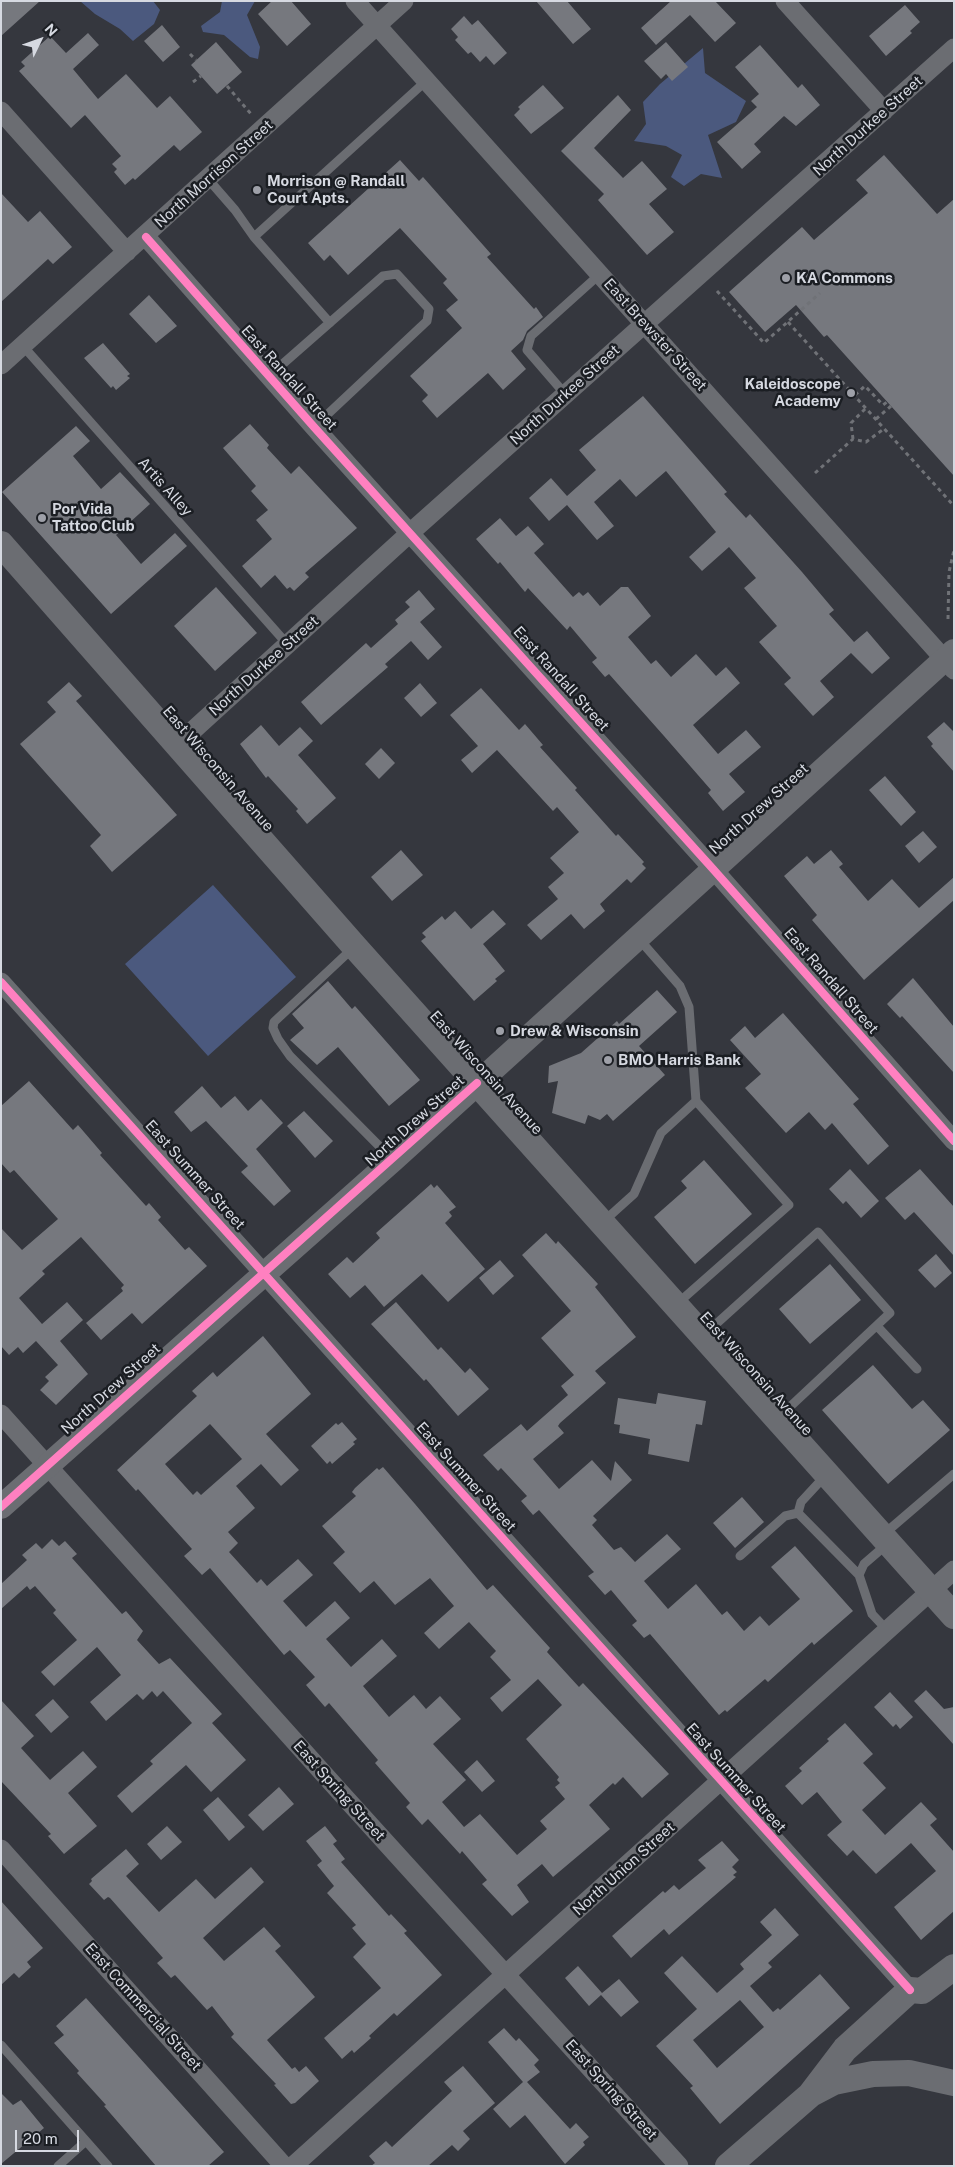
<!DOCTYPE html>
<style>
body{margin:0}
#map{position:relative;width:955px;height:2167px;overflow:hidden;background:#35373e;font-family:"Public Sans",sans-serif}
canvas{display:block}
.frame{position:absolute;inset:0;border:2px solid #d6d9e1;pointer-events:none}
.north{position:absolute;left:15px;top:15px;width:50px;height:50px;-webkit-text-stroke:4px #1b1e23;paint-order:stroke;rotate:48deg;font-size:14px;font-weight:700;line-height:20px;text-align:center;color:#d6d9e1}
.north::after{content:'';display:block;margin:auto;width:18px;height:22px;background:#d6d9e1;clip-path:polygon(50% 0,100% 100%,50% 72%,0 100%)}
.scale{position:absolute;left:15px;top:2130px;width:64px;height:22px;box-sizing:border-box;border:2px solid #d6d9e1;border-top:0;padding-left:6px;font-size:15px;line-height:18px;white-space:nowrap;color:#d6d9e1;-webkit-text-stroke:4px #1b1e23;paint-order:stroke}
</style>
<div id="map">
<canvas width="955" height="2167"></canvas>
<div class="frame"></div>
<div class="north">N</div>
<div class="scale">20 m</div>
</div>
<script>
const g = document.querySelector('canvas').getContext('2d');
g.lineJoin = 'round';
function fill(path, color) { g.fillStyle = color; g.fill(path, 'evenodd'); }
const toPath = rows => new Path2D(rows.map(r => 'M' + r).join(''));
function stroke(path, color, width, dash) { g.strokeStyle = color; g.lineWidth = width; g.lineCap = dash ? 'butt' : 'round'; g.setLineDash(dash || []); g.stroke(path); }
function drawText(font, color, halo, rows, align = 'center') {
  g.font = font + ' "Public Sans",sans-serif'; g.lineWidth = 5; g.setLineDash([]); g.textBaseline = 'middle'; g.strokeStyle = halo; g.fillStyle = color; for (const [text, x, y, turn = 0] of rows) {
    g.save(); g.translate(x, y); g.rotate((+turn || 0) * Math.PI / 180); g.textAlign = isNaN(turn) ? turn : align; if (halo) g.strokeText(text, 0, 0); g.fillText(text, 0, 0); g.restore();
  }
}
const green = toPath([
 [80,1,153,1,160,10,154,24,133,41,120,29,95,14],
 [222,1,255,1,247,15,260,47,258,59,250,57,224,35,203,32,201,26,220,12],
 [703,48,705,73,746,101,736,122,708,135,722,178,701,174,684,186,671,177,682,155,666,146,634,141,646,124,643,102,660,84],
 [213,885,296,977,208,1056,125,964]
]);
const building = toPath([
 [1,1,40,1,1,36],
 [272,1,291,1,311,24,287,46,258,14],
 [536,1,567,1,591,29,573,44],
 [671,1,715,1,736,23,715,42,690,15,656,45,641,28],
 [905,5,920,22,910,31,912,33,886,56,869,36],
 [464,16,472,25,478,20,507,53,494,65,486,56,480,62,471,52,468,54,455,40,458,37,451,29],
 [162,25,180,47,163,62,144,41],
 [88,33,99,45,73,69,98,99,126,74,157,108,170,96,202,132,180,151,174,145,135,180,133,178,125,185,114,172,117,169,112,164,121,156,85,115,71,128,19,71,25,66,21,62,50,36,66,53],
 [216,42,242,72,217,94,191,65],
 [666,42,688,67,672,81,666,74,661,79,644,61],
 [760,45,798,88,802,84,820,105,796,126,784,116,754,144,761,152,742,169,717,142,757,107,751,101,759,94,735,67],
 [543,85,564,108,531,134,514,115,520,109,518,107],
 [618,95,631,110,594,148,623,178,642,161,667,189,649,204,674,232,647,255,598,200,604,194,561,151],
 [884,155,937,214,954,199,954,476,827,335,824,337,796,305,765,332,729,292,802,227,814,240,868,193,856,180],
 [400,160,419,181,423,177,491,254,487,257,534,309,536,307,543,317,527,331,523,340,511,351,526,369,503,390,488,373,437,418,422,401,428,395,410,376,462,328,446,310,458,300,443,283,447,279,400,228,348,275,330,255,324,261,308,243],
 [1,193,28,222,40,211,72,247,53,264,48,259,1,302],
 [149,295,177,326,156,343,129,314],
 [103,343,130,374,127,376,130,378,116,390,113,386,111,388,84,358],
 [643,396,727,492,724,494,746,518,750,514,802,572,834,610,829,614,854,642,867,631,890,658,872,674,851,653,820,681,834,697,813,716,784,684,791,678,759,642,777,626,744,588,756,578,729,547,702,571,689,557,716,532,666,471,636,497,620,479,594,502,614,526,597,540,567,505,549,521,529,498,551,478,567,496,596,470,579,450],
 [250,424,269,445,267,448,291,474,299,466,357,528,305,573,309,577,294,591,290,587,287,589,275,575,261,588,242,566,272,539,256,520,268,510,251,491,256,486,223,448],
 [76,426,90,441,73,456,101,489,120,472,150,504,116,535,141,564,175,533,187,546,111,614,2,492],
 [500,518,516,536,528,526,544,544,534,553,573,597,579,592,583,596,588,592,600,606,621,587,628,587,651,616,628,637,651,664,656,660,671,677,696,654,716,676,726,667,740,683,693,725,718,754,746,730,761,747,729,774,745,792,723,811,708,793,711,790,664,736,609,674,605,677,592,662,597,658,570,626,567,630,528,588,525,592,500,562,498,564,476,539],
 [216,587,257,633,215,671,174,626],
 [419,590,435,609,420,622,442,647,428,660,411,641,385,664,388,667,321,725,301,702,366,643,371,648,398,624,395,620,410,607,405,602],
 [69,682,82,696,76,701,177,815,112,872,90,846,101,835,20,744,56,712,47,702],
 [420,683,437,703,421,717,404,698],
 [481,688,519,730,525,724,543,745,540,747,577,788,575,790,616,836,618,834,644,862,642,864,646,868,631,883,627,879,600,904,605,911,584,929,571,914,541,940,527,925,558,899,548,887,564,873,550,858,579,832,557,807,553,811,497,750,472,773,461,760,478,746,450,715],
 [944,722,954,732,954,772,931,746,933,744,927,737],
 [261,725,279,746,300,727,313,741,298,755,336,798,307,824,296,811,298,809,268,776,266,778,240,744],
 [381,748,395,763,379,779,365,764],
 [885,776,916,812,901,826,869,790],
 [923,831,937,847,919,863,905,846],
 [401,850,423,875,392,901,371,877],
 [831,850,843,864,839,867,868,901,892,879,919,908,954,877,954,900,864,980,812,920,817,915,784,876,807,856,814,864],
 [493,910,506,924,483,944,505,971,495,979,497,981,474,1001,421,941,426,937,422,933,442,916,445,920,455,911,471,929],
 [913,978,954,1027,954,1073,902,1016,900,1018,887,1004],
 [328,981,352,1009,355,1006,420,1080,389,1106,338,1047,317,1065,290,1040,304,1028,292,1014],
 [657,990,677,1012,639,1046,665,1075,613,1121,607,1114,600,1120,588,1115,585,1124,552,1113,558,1081,548,1083,549,1066,581,1053,617,1021,619,1024],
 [783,1013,859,1099,853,1104,889,1146,868,1165,832,1123,825,1130,809,1112,786,1133,745,1088,761,1074,730,1040,745,1026,755,1038],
 [29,1081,73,1130,78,1125,102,1153,100,1155,146,1206,149,1203,161,1217,158,1220,185,1250,189,1247,207,1266,142,1324,132,1313,101,1340,86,1323,123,1291,121,1288,124,1285,81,1237,42,1271,45,1274,19,1298,42,1324,67,1302,83,1320,60,1341,88,1374,56,1405,40,1390,49,1381,45,1377,58,1365,36,1341,23,1353,18,1347,9,1355,1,1346,1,1228,22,1250,58,1219,14,1170,10,1173,1,1163,1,1106],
 [202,1086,221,1108,235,1096,248,1111,261,1099,283,1123,256,1149,291,1191,274,1206,241,1172,248,1166,206,1121,191,1132,174,1112],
 [304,1111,333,1141,315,1158,287,1126],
 [704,1160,752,1214,695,1264,654,1217,687,1188,681,1181],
 [850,1169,879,1201,861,1218,846,1201,843,1204,829,1189],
 [920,1169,954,1207,954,1256,914,1212,905,1220,885,1198],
 [431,1184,434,1188,437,1185,456,1207,449,1212,452,1216,445,1223,485,1269,448,1302,422,1274,384,1307,365,1285,350,1298,328,1274,347,1257,353,1263,380,1238,376,1233],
 [546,1233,556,1244,558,1241,598,1284,595,1287,636,1337,595,1371,606,1383,560,1423,558,1426,564,1433,533,1459,559,1489,592,1460,611,1481,615,1461,632,1480,593,1516,597,1520,592,1525,614,1550,621,1547,635,1562,667,1534,681,1549,644,1581,668,1609,696,1584,722,1615,727,1611,744,1631,760,1616,769,1626,800,1599,771,1567,795,1546,853,1611,814,1645,812,1642,768,1682,765,1679,727,1712,725,1710,719,1715,650,1634,644,1638,632,1625,637,1621,611,1590,605,1595,588,1576,594,1572,592,1570,539,1510,533,1515,521,1501,527,1496,501,1468,498,1471,483,1455,521,1424,527,1431,568,1395,561,1386,574,1375,541,1338,571,1311,522,1255],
 [936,1254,952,1273,935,1288,918,1270],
 [500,1260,514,1276,493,1295,479,1278],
 [830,1264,861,1300,810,1344,779,1309],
 [396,1302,438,1350,441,1347,465,1373,470,1368,489,1389,458,1416,426,1379,424,1381,371,1324],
 [263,1336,311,1394,266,1434,299,1470,281,1486,261,1464,236,1486,255,1508,228,1532,238,1543,229,1552,257,1583,261,1579,267,1586,298,1559,313,1575,283,1601,306,1627,335,1601,350,1618,326,1639,351,1667,382,1639,397,1656,363,1686,389,1717,414,1695,426,1709,440,1696,461,1719,433,1744,466,1780,442,1802,464,1827,480,1814,517,1855,547,1829,540,1821,565,1799,555,1787,560,1783,557,1780,559,1777,526,1739,562,1705,538,1679,502,1712,490,1698,511,1680,490,1657,496,1651,469,1622,439,1649,424,1633,454,1606,430,1578,395,1605,374,1581,360,1593,333,1563,345,1552,322,1526,356,1496,352,1492,355,1488,377,1468,379,1470,383,1467,415,1504,487,1590,493,1585,550,1648,547,1652,579,1687,583,1683,669,1774,642,1798,623,1777,615,1785,613,1783,589,1805,610,1829,553,1877,542,1864,517,1885,529,1902,512,1916,482,1884,487,1880,462,1851,460,1854,428,1819,422,1825,406,1807,410,1803,375,1763,378,1760,329,1703,325,1707,306,1685,315,1677,290,1650,284,1655,210,1568,202,1575,184,1556,192,1549,138,1489,136,1491,117,1470,197,1396,192,1391,213,1372,217,1377],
 [210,1424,242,1459,201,1495,197,1491,193,1495,165,1464],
 [873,1365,912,1409,923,1400,950,1430,888,1484,822,1410],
 [658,1393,706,1401,702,1425,696,1424,689,1462,648,1454,650,1439,619,1433,620,1425,614,1424,618,1398,656,1404],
 [342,1422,357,1439,353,1442,355,1444,332,1464,330,1461,327,1464,311,1446,336,1423,338,1425],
 [742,1497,764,1522,735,1548,713,1523],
 [52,1539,59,1546,65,1541,77,1554,72,1558,122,1614,126,1611,143,1631,137,1640,159,1664,170,1658,222,1714,212,1723,246,1760,211,1792,186,1765,132,1813,117,1796,153,1764,150,1761,192,1723,163,1691,157,1697,152,1691,143,1700,137,1694,106,1721,90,1702,121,1675,97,1647,54,1686,41,1672,77,1640,53,1613,56,1610,35,1586,30,1590,27,1586,1,1609,1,1584,27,1560,22,1555,36,1543,42,1549],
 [926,1690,944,1709,954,1707,954,1745,914,1701],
 [890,1692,913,1717,900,1729,896,1724,893,1727,874,1707],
 [53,1699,69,1717,51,1733,35,1715],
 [1,1700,34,1736,21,1748,50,1780,83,1751,97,1767,68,1793,97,1826,64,1854,48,1836,51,1834,1,1781],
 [845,1723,873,1754,863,1763,886,1788,862,1810,885,1835,921,1802,937,1819,930,1825,954,1852,954,1911,921,1940,894,1907,936,1871,911,1843,876,1874,853,1850,847,1856,827,1835,842,1822,817,1792,802,1805,785,1786,802,1771,799,1768,829,1741,827,1739],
 [477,1760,495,1781,482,1792,464,1772],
 [279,1787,294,1804,263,1831,248,1815],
 [218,1797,245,1827,229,1841,203,1810],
 [167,1826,182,1842,161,1860,147,1844],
 [325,1826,337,1841,333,1844,345,1859,341,1862,389,1916,391,1914,407,1931,404,1933,442,1975,397,2016,394,2013,369,2036,371,2038,354,2053,352,2050,342,2059,324,2038,381,1988,353,1957,366,1944,352,1928,356,1925,327,1893,334,1886,317,1865,322,1861,306,1841],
 [722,1841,739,1860,732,1867,737,1872,733,1875,736,1877,669,1935,664,1929,631,1958,612,1936,663,1891,665,1893,674,1885,679,1890,706,1868,698,1860],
 [126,1849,139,1864,126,1876,159,1912,196,1879,215,1899,251,1867,264,1882,203,1938,224,1961,264,1927,281,1946,275,1951,315,1997,267,2040,292,2069,295,2067,299,2072,306,2066,319,2081,295,2103,291,2104,274,2085,276,2084,231,2037,234,2034,212,2006,207,2010,175,1975,171,1978,157,1963,163,1958,110,1898,108,1897,104,1900,89,1884,92,1881,91,1879],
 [1,1901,43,1948,27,1962,31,1967,19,1978,14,1973,1,1985],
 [775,1908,799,1935,768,1963,772,1967,750,1986,773,2012,778,2008,780,2010,820,1974,850,2008,720,2124,690,2088,693,2086,656,2046,697,2009,664,1973,682,1956,717,1993,744,1969,740,1964,772,1935,760,1922],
 [740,2000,764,2027,717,2068,693,2040],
 [578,1966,602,1993,619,1979,639,2002,621,2017,601,1995,589,2006,565,1978],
 [86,1998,224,2152,208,2166,156,2166,104,2106,106,2105,77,2073,79,2071,54,2043,64,2035,56,2026],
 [504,2028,516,2041,519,2038,539,2060,534,2065,540,2072,527,2082,570,2129,576,2123,589,2137,583,2142,585,2145,565,2164,525,2115,510,2128,493,2109,523,2082,488,2042],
 [463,2066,495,2103,463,2131,470,2139,458,2151,452,2145,428,2166,371,2166,375,2163,369,2156,386,2141,392,2147,452,2091,444,2082],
 [1,2093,13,2105,21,2100,44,2128,1,2164]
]);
const path = toPath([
 [190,54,196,60],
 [193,82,201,76],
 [227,86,251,114],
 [717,291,764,343,820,293],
 [788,322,954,506],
 [855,395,865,386,883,405,887,402],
 [876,419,891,406],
 [853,439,851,423,866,408],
 [815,473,853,439,866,442,885,428],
 [948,619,949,572,954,550]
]);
const service = toPath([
 [208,179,235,210,254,237,330,323],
 [254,237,426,81],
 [23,346,288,645],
 [269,376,383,276,397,274,429,309,427,321,314,427],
 [565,394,527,350,531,336,600,274],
 [353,948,274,1022,273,1028,278,1039,290,1056,392,1159],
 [604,1221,634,1194,661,1133,696,1101,689,1007,680,986,639,939],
 [678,1303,789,1205,696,1101],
 [877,1326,917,1369],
 [705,1334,818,1232,890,1313,778,1418],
 [798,1513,859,1575],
 [798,1513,801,1502,825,1476],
 [884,1534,954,1474],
 [886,1545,864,1564,859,1575,872,1614,887,1630],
 [740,1556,785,1516,798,1513],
 [1,2045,86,2141],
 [58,2166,86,2141,108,2166]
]);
const minor = toPath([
 [355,1,954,670],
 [785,1,884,111],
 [1,111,127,252],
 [146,237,314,427,713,869,954,1141],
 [1,365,404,1],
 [178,744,411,532,954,48],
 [1,982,910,1990],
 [1,1414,340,1792,679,2166],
 [1,1849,284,2166],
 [293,2166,954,1570]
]);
const tertiary = toPath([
 [1,1507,393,1160,954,651]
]);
const secondary = toPath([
 [1,544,355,947,954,1616],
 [813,2093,834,2082,873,2074,909,2073,954,2083],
 [728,2166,810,2095,845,2049,910,1990,922,1991,954,1967]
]);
const cycleway = toPath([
 [146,237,314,427,713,869,954,1141],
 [1,982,910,1990],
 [1,1507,477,1083]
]);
const markers = [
 [257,190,5,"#9ea0a8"],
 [786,278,5,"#9ea0a8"],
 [851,393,5,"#9ea0a8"],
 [42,518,5,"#9ea0a8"],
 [500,1031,5,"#9ea0a8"],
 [608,1060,5,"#9ea0a8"]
];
const streetNames = [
 ["North Durkee Street",868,126,-42],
 ["North Morrison Street",214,174,-42],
 ["East Brewster Street",655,335,48],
 ["East Randall Street",289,378,48],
 ["North Durkee Street",565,395,-42],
 ["Artis Alley",165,487,48],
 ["North Durkee Street",264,666,-42],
 ["East Randall Street",561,679,48],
 ["East Wisconsin Avenue",218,769,49],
 ["North Drew Street",759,809,-42],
 ["East Randall Street",831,981,49],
 ["East Wisconsin Avenue",486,1073,48],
 ["North Drew Street",415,1121,-42],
 ["East Summer Street",195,1175,48],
 ["East Wisconsin Avenue",756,1374,48],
 ["North Drew Street",111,1389,-42],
 ["East Summer Street",466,1477,48],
 ["East Summer Street",736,1778,48],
 ["East Spring Street",339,1791,48],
 ["North Union Street",624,1869,-42],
 ["East Commercial Street",143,2007,48],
 ["East Spring Street",611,2090,48]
];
const poiNames = [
 ["Morrison @ Randall",267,181],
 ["Court Apts.",267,198],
 ["KA Commons",796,278],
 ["Kaleidoscope",841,384,"right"],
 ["Academy",841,401,"right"],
 ["Por Vida",52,509],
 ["Tattoo Club",52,526],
 ["Drew & Wisconsin",510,1031],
 ["BMO Harris Bank",618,1060]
];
fill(green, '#4b597e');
fill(building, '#76787e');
stroke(path, '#707277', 3, [4, 4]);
stroke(service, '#6b6d72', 9);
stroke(minor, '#6b6d72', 19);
stroke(tertiary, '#6b6d72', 24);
stroke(secondary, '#6b6d72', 26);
stroke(cycleway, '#ff80c0', 8);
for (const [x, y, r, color] of markers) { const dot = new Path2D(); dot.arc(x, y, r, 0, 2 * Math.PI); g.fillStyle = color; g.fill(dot); stroke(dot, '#1b1e23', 2); }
drawText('15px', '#d6d9e1', '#1b1e23', streetNames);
drawText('bold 15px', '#d6d9e1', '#1b1e23', poiNames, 'left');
</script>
